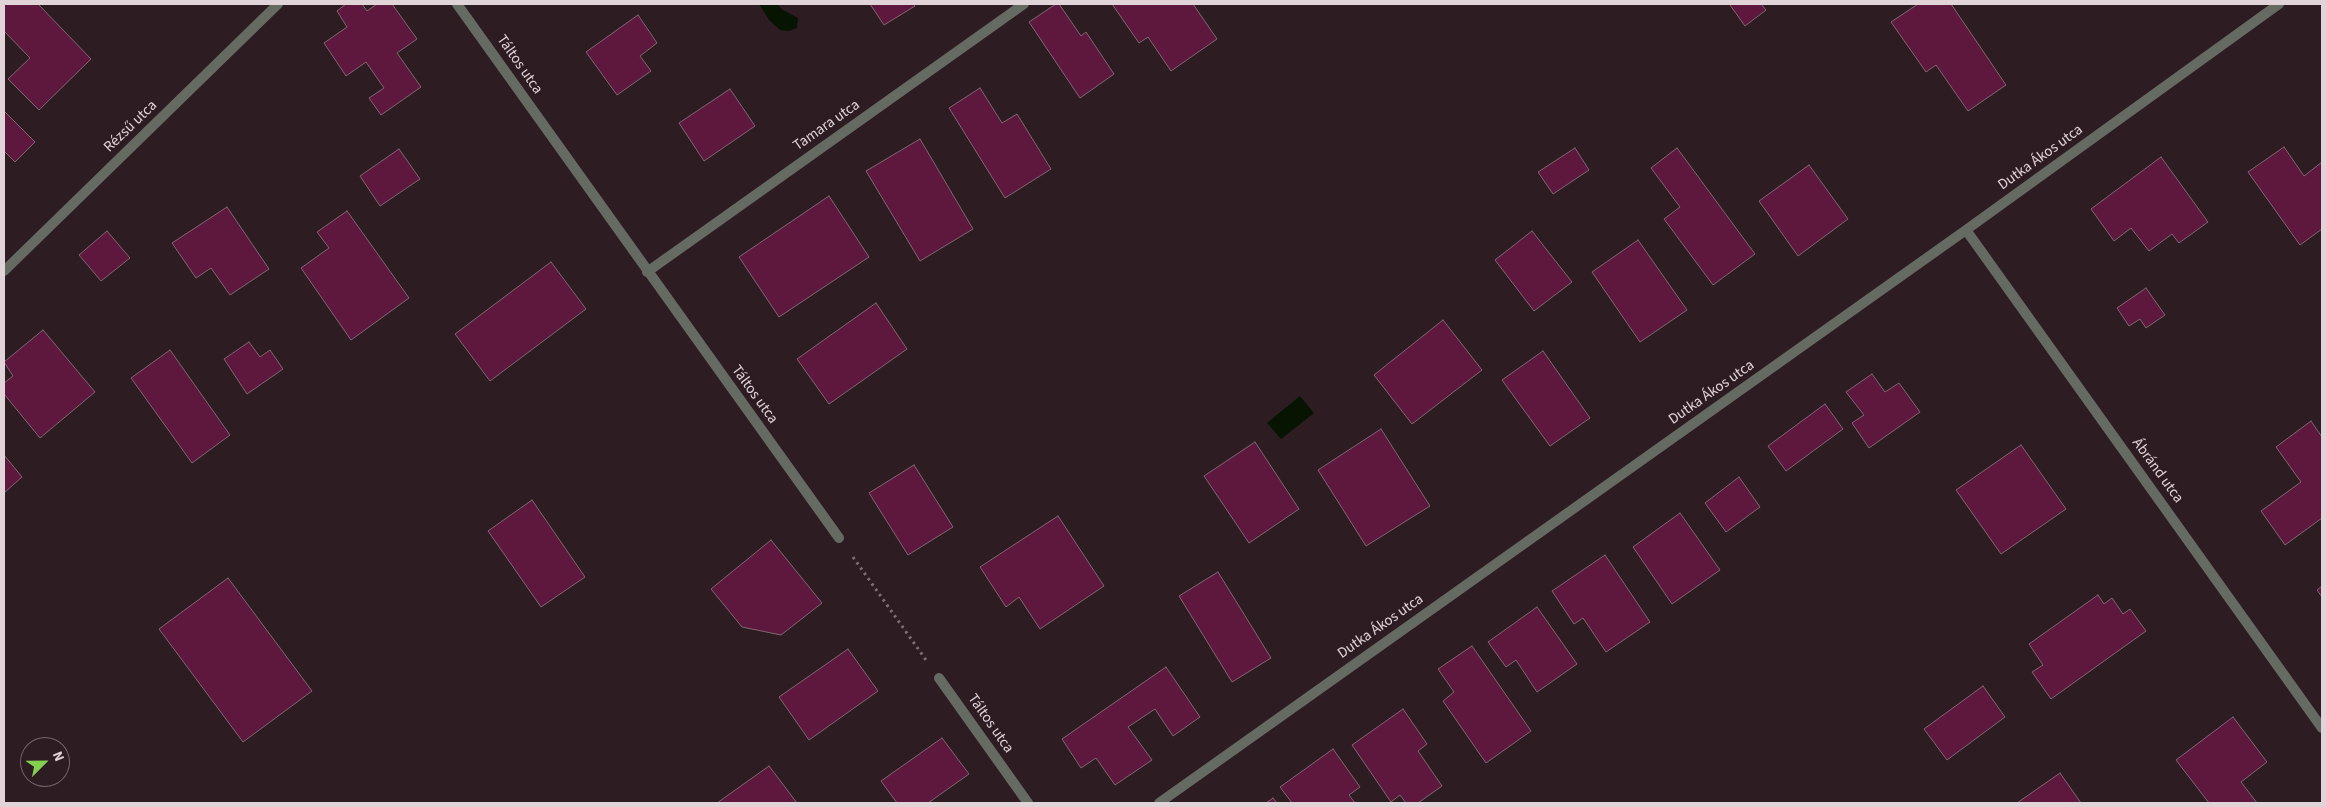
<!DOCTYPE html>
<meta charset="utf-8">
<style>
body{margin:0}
#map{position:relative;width:2326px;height:807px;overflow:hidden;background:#2e1c23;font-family:"Source Sans 3",sans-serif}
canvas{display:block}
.frame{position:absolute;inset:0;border:5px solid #e0d4d8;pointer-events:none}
.north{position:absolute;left:20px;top:737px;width:50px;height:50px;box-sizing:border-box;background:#2e1c23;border:1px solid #75666b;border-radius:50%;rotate:67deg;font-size:14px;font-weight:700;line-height:20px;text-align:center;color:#e0d4d8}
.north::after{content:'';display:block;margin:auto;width:18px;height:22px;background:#84cf4d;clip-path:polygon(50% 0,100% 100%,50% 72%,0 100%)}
</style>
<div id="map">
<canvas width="2326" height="807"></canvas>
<div class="frame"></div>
<div class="north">N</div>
</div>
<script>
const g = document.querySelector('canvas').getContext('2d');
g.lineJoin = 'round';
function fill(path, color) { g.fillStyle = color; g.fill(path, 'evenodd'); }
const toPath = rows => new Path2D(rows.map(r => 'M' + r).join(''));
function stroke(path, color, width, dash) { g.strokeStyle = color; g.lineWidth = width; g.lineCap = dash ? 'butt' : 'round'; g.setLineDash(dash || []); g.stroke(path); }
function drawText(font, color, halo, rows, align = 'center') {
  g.font = font + ' "Source Sans 3",sans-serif'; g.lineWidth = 5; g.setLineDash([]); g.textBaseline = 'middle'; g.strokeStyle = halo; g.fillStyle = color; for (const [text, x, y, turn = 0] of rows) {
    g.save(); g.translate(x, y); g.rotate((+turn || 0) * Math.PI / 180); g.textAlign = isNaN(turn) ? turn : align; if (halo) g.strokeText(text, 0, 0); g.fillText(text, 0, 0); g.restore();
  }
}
const water = toPath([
 [759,4,777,4,783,10,798,18,797,28,789,31,780,30,769,20],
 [1300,396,1314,413,1281,439,1267,423]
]);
const building = toPath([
 [4,4,38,4,91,59,39,110,8,79,30,58,4,31,4,4],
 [346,4,362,4,367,11,377,4,392,4,417,39,397,53,421,87,381,115,369,98,384,88,366,62,346,76,324,43,347,27,337,11,346,4],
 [870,4,913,4,915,6,884,25,870,4],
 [1056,4,1059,4,1081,36,1086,32,1114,74,1080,98,1029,22,1056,4],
 [1112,4,1193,4,1217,39,1171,71,1148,37,1139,43,1112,4],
 [1732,4,1761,4,1766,10,1745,26,1730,5,1732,4],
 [1918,4,1951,4,2006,85,1968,111,1936,65,1926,72,1891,22,1918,4],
 [638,15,657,43,640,56,651,71,617,95,586,52,638,15],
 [980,88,1002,123,1017,114,1051,169,1005,198,949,108,980,88],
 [730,89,755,126,704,161,679,123,730,89],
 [4,111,35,142,15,162,4,151,4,111],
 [920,139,973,229,920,261,866,171,920,139],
 [2284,147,2304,176,2322,162,2322,229,2300,245,2248,172,2284,147],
 [1575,148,1589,170,1553,194,1538,172,1575,148],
 [1677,148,1755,254,1713,285,1664,219,1680,207,1651,168,1677,148],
 [399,149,420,179,380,206,360,176,399,149],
 [2161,157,2208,222,2179,243,2172,234,2149,251,2131,228,2114,241,2091,209,2161,157],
 [1809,165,1848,219,1798,256,1759,201,1809,165],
 [829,196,869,257,779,317,739,257,829,196],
 [227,207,269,269,230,295,211,268,196,278,172,243,227,207],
 [347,211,409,298,351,340,301,268,329,248,317,232,347,211],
 [107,231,130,258,101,281,79,255,107,231],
 [1532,231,1572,282,1534,311,1495,260,1532,231],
 [1638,240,1687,310,1640,342,1592,272,1638,240],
 [551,262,586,309,490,381,455,334,551,262],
 [2146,288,2165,315,2146,328,2140,319,2129,326,2117,308,2146,288],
 [876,303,907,349,829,404,797,359,876,303],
 [1443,320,1482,370,1412,424,1374,375,1443,320],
 [43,330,95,392,40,438,4,394,4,383,13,376,4,362,43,330],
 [249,342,260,357,270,350,283,369,247,394,224,359,249,342],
 [170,350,230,435,192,463,131,378,170,350],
 [1543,351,1590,418,1550,446,1502,380,1543,351],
 [1872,374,1885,392,1899,383,1920,412,1869,448,1852,423,1864,415,1846,392,1872,374],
 [1825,404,1843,429,1786,471,1768,446,1825,404],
 [2311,421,2322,437,2322,518,2285,545,2261,511,2301,482,2276,447,2311,421],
 [1381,429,1430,506,1366,546,1318,470,1381,429],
 [1255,442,1299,509,1249,543,1204,476,1255,442],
 [2021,445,2066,509,2001,554,1956,490,2021,445],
 [4,455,22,477,4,493,4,455],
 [914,465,953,527,908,555,869,493,914,465],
 [1739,477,1760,507,1726,532,1705,503,1739,477],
 [532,500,585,577,541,607,488,531,532,500],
 [1680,513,1720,570,1672,604,1633,547,1680,513],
 [1058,516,1104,586,1040,629,1019,597,1006,607,980,567,1058,516],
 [771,540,822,603,781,635,742,627,711,589,771,540],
 [1605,555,1650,622,1606,652,1583,618,1574,624,1552,591,1605,555],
 [1218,572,1271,658,1232,682,1179,596,1218,572],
 [228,578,312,691,243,742,159,629,228,578],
 [2322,586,2322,597,2317,590,2322,586],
 [2098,595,2104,604,2112,598,2123,614,2130,609,2146,631,2051,699,2032,672,2043,665,2029,644,2098,595],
 [1537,607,1577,664,1537,692,1516,660,1506,667,1488,642,1537,607],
 [1472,646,1531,731,1486,763,1443,701,1454,692,1438,669,1472,646],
 [848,649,878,691,809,740,779,697,848,649],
 [1166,667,1200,717,1173,736,1155,709,1128,727,1152,760,1115,785,1096,758,1081,768,1062,739,1166,667],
 [1983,686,2005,717,1947,760,1924,729,1983,686],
 [1403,709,1427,744,1418,751,1442,786,1418,803,1406,803,1400,795,1391,802,1352,745,1403,709],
 [2233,717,2267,762,2241,782,2257,803,2209,803,2176,760,2233,717],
 [942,738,969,774,928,803,897,803,881,781,942,738],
 [1333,749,1360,787,1349,795,1355,803,1292,803,1280,787,1333,749],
 [769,766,797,803,717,803,769,766],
 [2060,773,2081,803,2017,803,2060,773],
 [1273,798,1277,803,1266,803,1273,798]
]);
const path = toPath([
 [853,557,926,660]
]);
const minor = toPath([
 [457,4,839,538],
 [1966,230,2322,728],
 [4,271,278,4],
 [647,272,1024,4],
 [939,678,1028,803],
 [1159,803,1966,230,2279,4]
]);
const streetNames = [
 ["Táltos utca",519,65,55],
 ["Tamara utca",827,126,-35],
 ["Rézsű utca",131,127,-44],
 ["Dutka Ákos utca",2041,158,-36],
 ["Dutka Ákos utca",1712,393,-35],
 ["Táltos utca",754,395,54],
 ["Ábránd utca",2157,471,54],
 ["Dutka Ákos utca",1381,627,-35],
 ["Táltos utca",990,724,55]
];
fill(water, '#071402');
fill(building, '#5f183d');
stroke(building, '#7e6871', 1);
stroke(path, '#7d6e73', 3, [2.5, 4]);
stroke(minor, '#656a63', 10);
drawText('15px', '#e0d4d8', '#2e1c23', streetNames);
</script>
